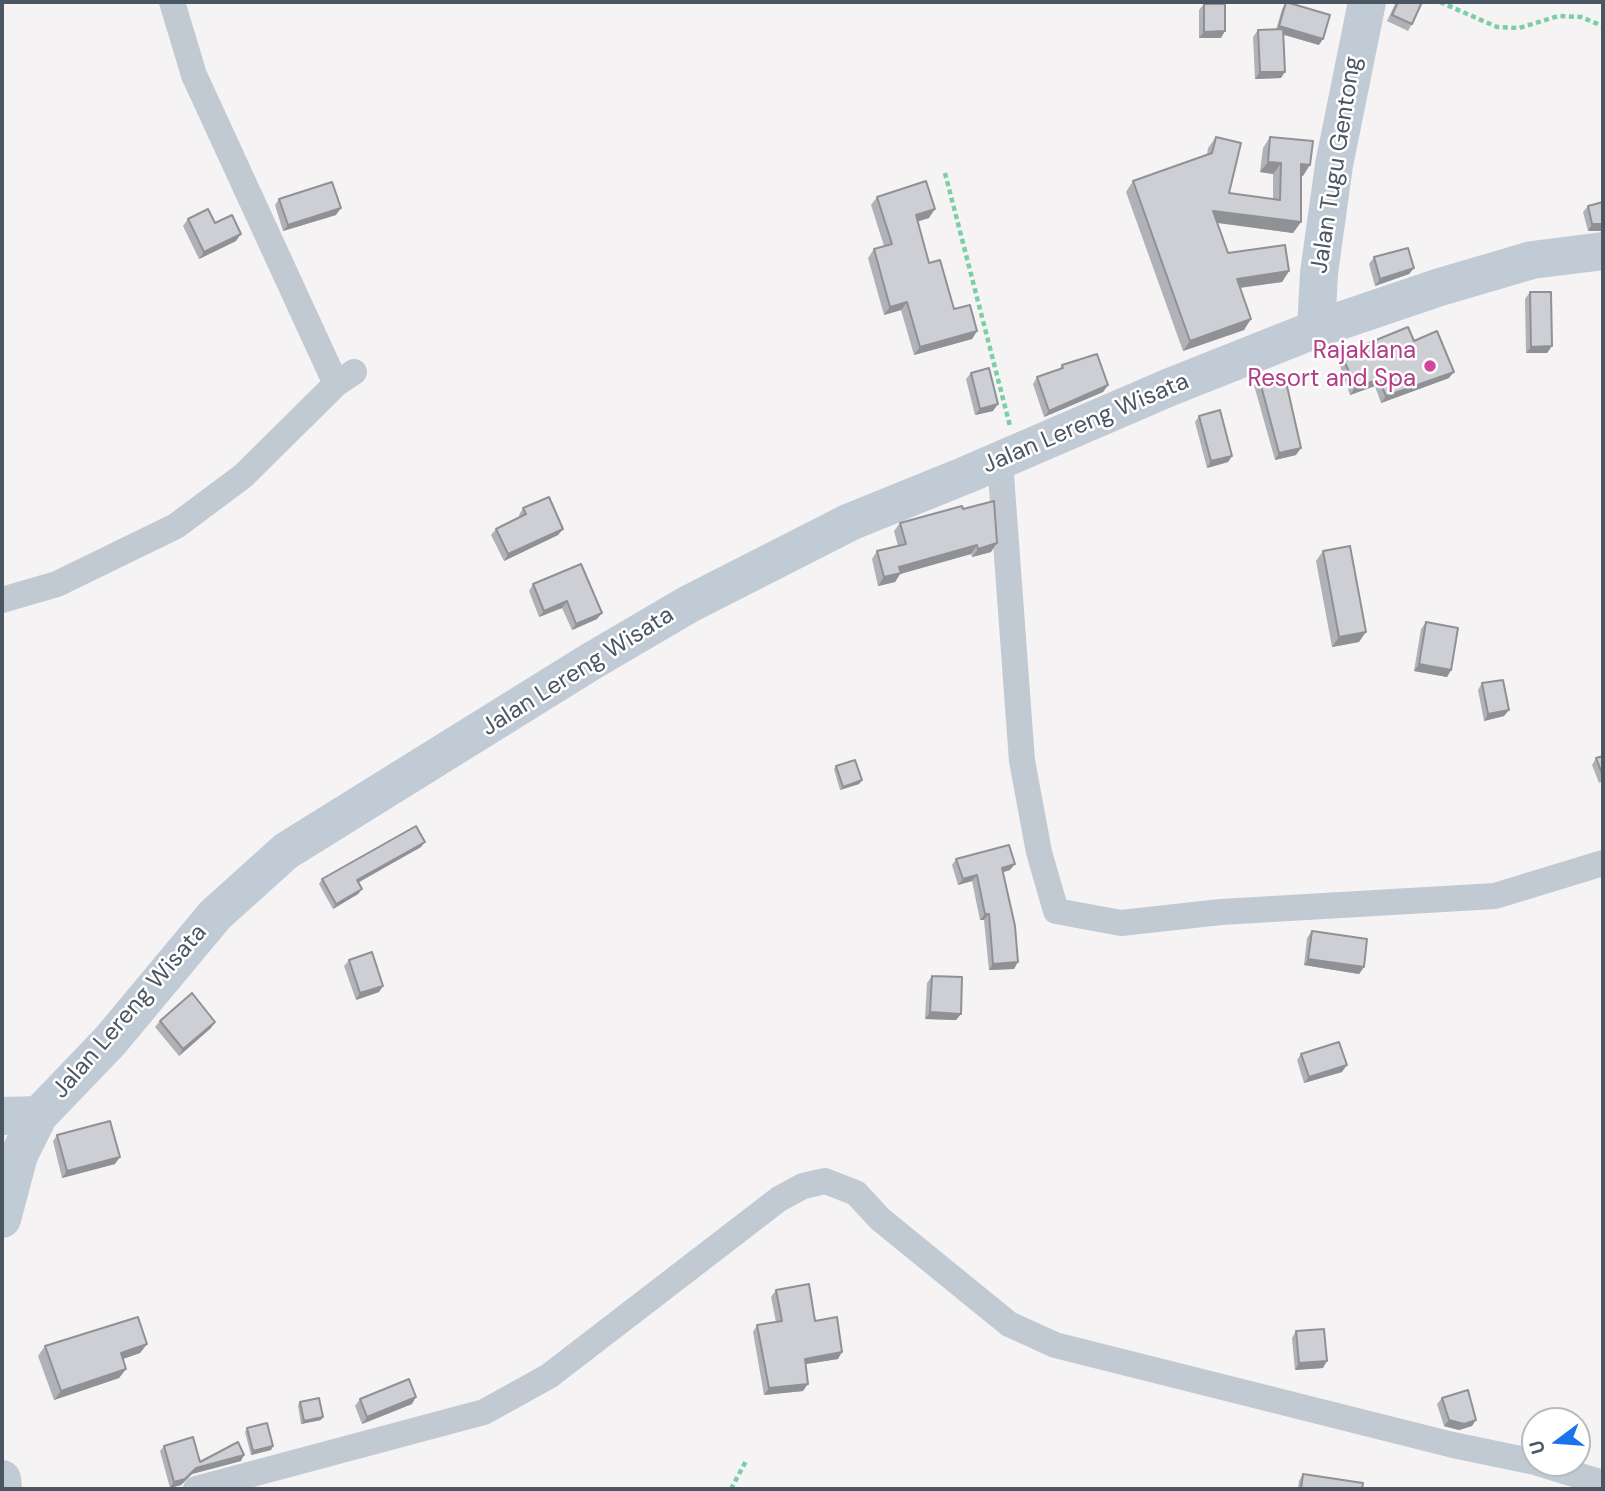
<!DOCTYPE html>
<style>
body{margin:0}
#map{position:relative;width:1605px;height:1491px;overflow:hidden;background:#f5f3f3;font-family:"DM Sans",sans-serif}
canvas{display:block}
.frame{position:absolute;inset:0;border:4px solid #4a5661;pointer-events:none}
.north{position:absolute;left:1521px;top:1407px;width:70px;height:70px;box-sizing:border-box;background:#fff;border:2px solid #b7bbc0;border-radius:50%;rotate:254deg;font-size:19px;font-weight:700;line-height:28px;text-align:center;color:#4a5661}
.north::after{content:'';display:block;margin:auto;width:24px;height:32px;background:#1a73e8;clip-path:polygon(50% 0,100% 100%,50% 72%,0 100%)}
</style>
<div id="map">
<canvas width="1605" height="1491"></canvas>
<div class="frame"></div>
<div class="north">U</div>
</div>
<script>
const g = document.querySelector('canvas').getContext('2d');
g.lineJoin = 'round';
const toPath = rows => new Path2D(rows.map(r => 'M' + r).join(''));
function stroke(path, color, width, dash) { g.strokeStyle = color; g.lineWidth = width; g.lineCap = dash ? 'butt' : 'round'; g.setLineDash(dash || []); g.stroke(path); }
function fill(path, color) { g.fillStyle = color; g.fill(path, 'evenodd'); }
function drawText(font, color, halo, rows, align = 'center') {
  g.font = font + ' "DM Sans",sans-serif'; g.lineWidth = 5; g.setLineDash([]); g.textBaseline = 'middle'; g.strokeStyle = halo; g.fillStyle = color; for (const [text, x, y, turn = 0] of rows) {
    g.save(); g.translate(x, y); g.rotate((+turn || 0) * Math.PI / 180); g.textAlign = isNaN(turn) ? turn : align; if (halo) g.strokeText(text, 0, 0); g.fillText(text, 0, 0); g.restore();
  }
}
const path = toPath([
 [1440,2,1497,27,1519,28,1558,16,1581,17,1603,26],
 [945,173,1010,426],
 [731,1489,747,1459]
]);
const street = toPath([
 [172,2,194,75,336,384],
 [1000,461,1022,761,1039,852,1056,911,1121,923,1221,912,1495,896,1603,863],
 [2,600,57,584,176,526,243,476,336,384,354,372],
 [1538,1463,1603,1483],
 [196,1489,484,1412,549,1376,779,1199,803,1186,825,1181,856,1193,880,1219,1009,1324,1055,1345,1453,1445,1535,1462]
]);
const secondary = toPath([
 [1316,329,1319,273,1334,165,1367,2],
 [2,1116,39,1115],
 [2,1219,19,1155,39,1115,110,1041,215,915,286,851,590,662,689,604,850,522,966,475,1170,387,1316,329,1440,287,1532,260,1603,251],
 [2,1479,3,1489]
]);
const wall = toPath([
 [1286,2,1319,45,1284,35,1281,78,1255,79,1253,37,1258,30,1276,30,1282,9],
 [1396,2,1422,2,1412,24,1408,31,1387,21],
 [1204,4,1221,38,1199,38,1199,10],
 [1216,137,1229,193,1273,199,1273,174,1260,172,1263,148,1270,137,1303,176,1301,176,1301,222,1293,233,1217,223,1228,253,1289,271,1282,282,1240,288,1244,330,1183,351,1126,192,1133,181,1207,155,1208,148],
 [877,197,929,218,918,221,929,263,954,309,977,331,972,339,914,355,901,310,884,315,868,258,874,249,884,246,871,205],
 [279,199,336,215,283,231,275,205],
 [1588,206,1603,231,1588,231,1583,212],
 [188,219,215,223,236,241,199,259,183,226],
 [1374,257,1414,268,1409,274,1375,286,1369,264],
 [1530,292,1552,346,1547,353,1526,353,1525,299],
 [1414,341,1449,378,1381,403,1375,386,1350,395,1338,360,1342,354],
 [1062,365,1108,385,1103,392,1044,417,1033,384,1037,377,1059,370],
 [971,373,993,411,975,415,966,379],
 [1259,378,1296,455,1275,460,1254,385],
 [1199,416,1232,456,1228,462,1207,468,1195,422],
 [523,508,563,529,558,535,504,561,491,535,496,529,520,517,519,515],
 [963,509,991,552,972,557,971,554,900,574,895,582,878,586,872,559,877,551,898,546,894,531,900,523],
 [1323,551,1359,642,1332,647,1316,561],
 [581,564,597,619,572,630,562,608,539,617,529,591,533,584],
 [1426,622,1451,670,1447,677,1414,671,1421,629],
 [1482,683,1509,710,1504,716,1484,721,1478,690],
 [1603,756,1603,781,1599,783,1592,765,1596,758],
 [836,766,862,780,859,784,840,790,834,769],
 [421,847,358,883,362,889,358,894,333,909,319,884,322,879],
 [956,859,1010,870,1003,872,1014,969,989,970,984,920,980,920,972,881,958,885,952,865],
 [1312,931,1364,967,1359,974,1304,965,1307,938],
 [349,960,383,986,379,992,356,1000,344,966],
 [932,976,961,1014,956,1020,925,1019,927,983],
 [160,1021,215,1022,211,1028,179,1056,155,1027],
 [1301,1054,1342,1072,1304,1083,1297,1060],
 [57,1135,115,1164,62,1178,53,1141],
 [776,1290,815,1321,838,1359,806,1364,803,1391,764,1395,753,1332,757,1325,776,1322,771,1297],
 [1296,1331,1323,1368,1295,1370,1292,1338],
 [147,1344,140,1353,123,1359,126,1369,119,1378,54,1400,38,1356,45,1346],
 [1442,1398,1472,1426,1459,1430,1444,1426,1437,1404],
 [360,1399,412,1404,362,1424,355,1406],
 [300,1402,321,1420,301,1424,298,1405],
 [247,1428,273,1446,271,1450,251,1455,245,1432],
 [164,1446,200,1462,241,1461,192,1474,181,1485,170,1488,160,1451],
 [1303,1474,1362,1489,1298,1489,1299,1481]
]);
const shadedWall = toPath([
 [1279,26,1323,39,1319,45,1275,32],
 [1225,31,1221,38,1199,38,1204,32],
 [1260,72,1285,72,1281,78,1255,79],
 [1268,162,1281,163,1273,174,1260,172],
 [1301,164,1310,165,1303,176,1293,175],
 [341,208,336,215,283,231,288,225],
 [935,209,929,218,910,224,916,215],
 [1213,211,1301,222,1293,233,1205,221],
 [1592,224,1603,224,1603,231,1588,231],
 [241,234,236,241,199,259,204,252],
 [1414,268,1409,274,1375,286,1380,279],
 [1289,271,1282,282,1229,289,1237,279],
 [907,302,901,310,884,315,890,307],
 [1251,319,1244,330,1183,351,1190,341],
 [977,331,972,339,914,355,920,347],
 [1552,346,1547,353,1526,353,1531,347],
 [1454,372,1449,378,1381,403,1386,396],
 [1379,379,1375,386,1350,395,1355,388],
 [1108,385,1103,392,1044,417,1049,411],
 [998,404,993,411,975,415,980,409],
 [1301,448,1296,455,1275,460,1279,453],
 [1232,456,1228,462,1207,468,1211,461],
 [563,529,558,535,504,561,508,554],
 [997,543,991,552,972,557,978,549],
 [977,545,971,554,900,574,895,582,878,586,884,577,899,567],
 [567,601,562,608,539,617,544,611],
 [602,613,597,619,572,630,576,624],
 [1366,632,1359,642,1332,647,1339,637],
 [1419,664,1451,670,1447,677,1414,671],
 [1509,710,1504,716,1484,721,1488,714],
 [862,780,859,784,840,790,843,787],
 [425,842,421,847,353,885,357,880],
 [1015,864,1010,870,997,874,1002,868],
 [977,875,972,881,958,885,963,879],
 [362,889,358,894,333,909,336,904],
 [985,914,989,914,984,920,980,920],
 [1308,959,1364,967,1359,974,1304,965],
 [1018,962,1014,969,989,970,993,964],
 [383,986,379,992,356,1000,360,993],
 [930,1012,961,1014,956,1020,925,1019],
 [215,1022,211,1028,179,1056,183,1049],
 [1347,1065,1342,1072,1304,1083,1309,1077],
 [120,1157,115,1164,62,1178,67,1171],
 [147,1344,140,1353,114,1362,121,1353],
 [842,1352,838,1359,800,1365,805,1359],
 [1327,1361,1323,1368,1295,1370,1299,1363],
 [126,1369,119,1378,54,1400,61,1391],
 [808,1384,803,1391,764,1395,769,1388],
 [416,1397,412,1404,362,1424,367,1417],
 [323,1417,321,1420,301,1424,304,1421],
 [1449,1420,1476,1420,1472,1426,1459,1430,1444,1426],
 [273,1446,271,1450,251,1455,253,1451],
 [244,1455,241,1461,192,1474,181,1485,170,1488,174,1482,196,1468]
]);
const building = toPath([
 [1286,2,1330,15,1323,39,1279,26,1286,2],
 [1398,2,1422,2,1412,24,1392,15,1398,2],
 [1204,4,1225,4,1225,31,1204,32,1204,4],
 [1283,29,1285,72,1260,72,1258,30,1283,29],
 [1216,137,1241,143,1229,193,1280,200,1281,163,1268,162,1270,137,1313,141,1310,165,1301,164,1301,222,1213,211,1228,253,1285,245,1289,271,1237,279,1251,319,1190,341,1133,181,1212,153,1216,137],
 [926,181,935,209,916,215,929,263,940,260,954,309,970,305,977,331,920,347,907,302,890,307,874,249,892,244,877,197,926,181],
 [332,182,341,208,288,225,279,199,332,182],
 [1603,202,1603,224,1592,224,1588,206,1603,202],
 [208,209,215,223,232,215,241,234,204,252,188,219,208,209],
 [1408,248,1414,268,1380,279,1374,257,1408,248],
 [1530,292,1551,292,1552,346,1531,347,1530,292],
 [1408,327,1414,341,1437,331,1454,372,1386,396,1379,379,1355,388,1342,354,1408,327],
 [1097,354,1108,385,1049,411,1037,377,1063,368,1062,365,1097,354],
 [989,368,998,404,980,409,971,373,989,368],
 [1284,373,1301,448,1279,453,1259,378,1284,373],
 [1220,410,1232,456,1211,461,1199,416,1220,410],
 [549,497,563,529,508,554,496,529,526,514,523,508,549,497],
 [994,501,997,543,978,549,977,545,899,567,901,573,884,577,877,551,906,544,900,523,962,506,963,509,994,501],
 [1350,546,1366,632,1339,637,1323,551,1350,546],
 [581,564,602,613,576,624,567,601,544,611,533,584,581,564],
 [1426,622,1458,628,1451,670,1419,664,1426,622],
 [1503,680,1509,710,1488,714,1482,683,1503,680],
 [1603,756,1603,776,1596,758,1603,756],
 [855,760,862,780,843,787,836,766,855,760],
 [416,826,425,842,357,880,362,889,336,904,322,879,416,826],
 [1009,845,1015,864,1002,868,1015,926,1018,962,993,964,989,914,985,914,977,875,963,879,956,859,1009,845],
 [1312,931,1367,939,1364,967,1308,959,1312,931],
 [372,952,383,986,360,993,349,960,372,952],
 [932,976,962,977,961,1014,930,1012,932,976],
 [192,993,215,1022,183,1049,160,1021,192,993],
 [1339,1042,1347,1065,1309,1077,1301,1054,1339,1042],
 [110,1121,120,1157,67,1171,57,1135,110,1121],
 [809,1284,815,1321,837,1317,842,1352,805,1359,808,1384,769,1388,757,1325,782,1321,776,1290,809,1284],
 [138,1317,147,1344,121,1353,126,1369,61,1391,45,1346,138,1317],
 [1324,1329,1327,1361,1299,1363,1296,1331,1324,1329],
 [409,1379,416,1397,367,1417,360,1399,409,1379],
 [1468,1390,1476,1420,1464,1424,1449,1420,1442,1398,1468,1390],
 [319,1398,323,1417,304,1421,300,1402,319,1398],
 [267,1423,273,1446,253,1451,247,1428,267,1423],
 [193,1437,200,1462,238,1442,244,1455,196,1468,185,1479,174,1482,164,1446,193,1437],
 [1303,1474,1363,1483,1362,1489,1301,1489,1303,1474]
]);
const markers = [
 [1430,366,7,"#d1479c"]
];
const streetNames = [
 ["Jalan Tugu Gentong",1337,165,-81],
 ["Jalan Lereng Wisata",1086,424,-23],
 ["Jalan Lereng Wisata",578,672,-32],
 ["Jalan Lereng Wisata",130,1012,-49]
];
const hotelNames = [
 ["Rajaklana",1416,352],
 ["Resort and Spa",1416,380]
];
stroke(path, '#7ad0a6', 4.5, [5, 3.5]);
stroke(street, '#c1cad2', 26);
stroke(secondary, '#c1cbd6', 38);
fill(wall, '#b0b2b7');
fill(shadedWall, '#909195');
fill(building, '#cdcfd5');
stroke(building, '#909195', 2);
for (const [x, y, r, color] of markers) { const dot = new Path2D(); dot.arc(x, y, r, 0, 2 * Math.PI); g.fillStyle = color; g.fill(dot); stroke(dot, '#fff', 2.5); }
drawText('24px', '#4a5661', '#fff', streetNames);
drawText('24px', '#b23c85', '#fff', hotelNames, 'right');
</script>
